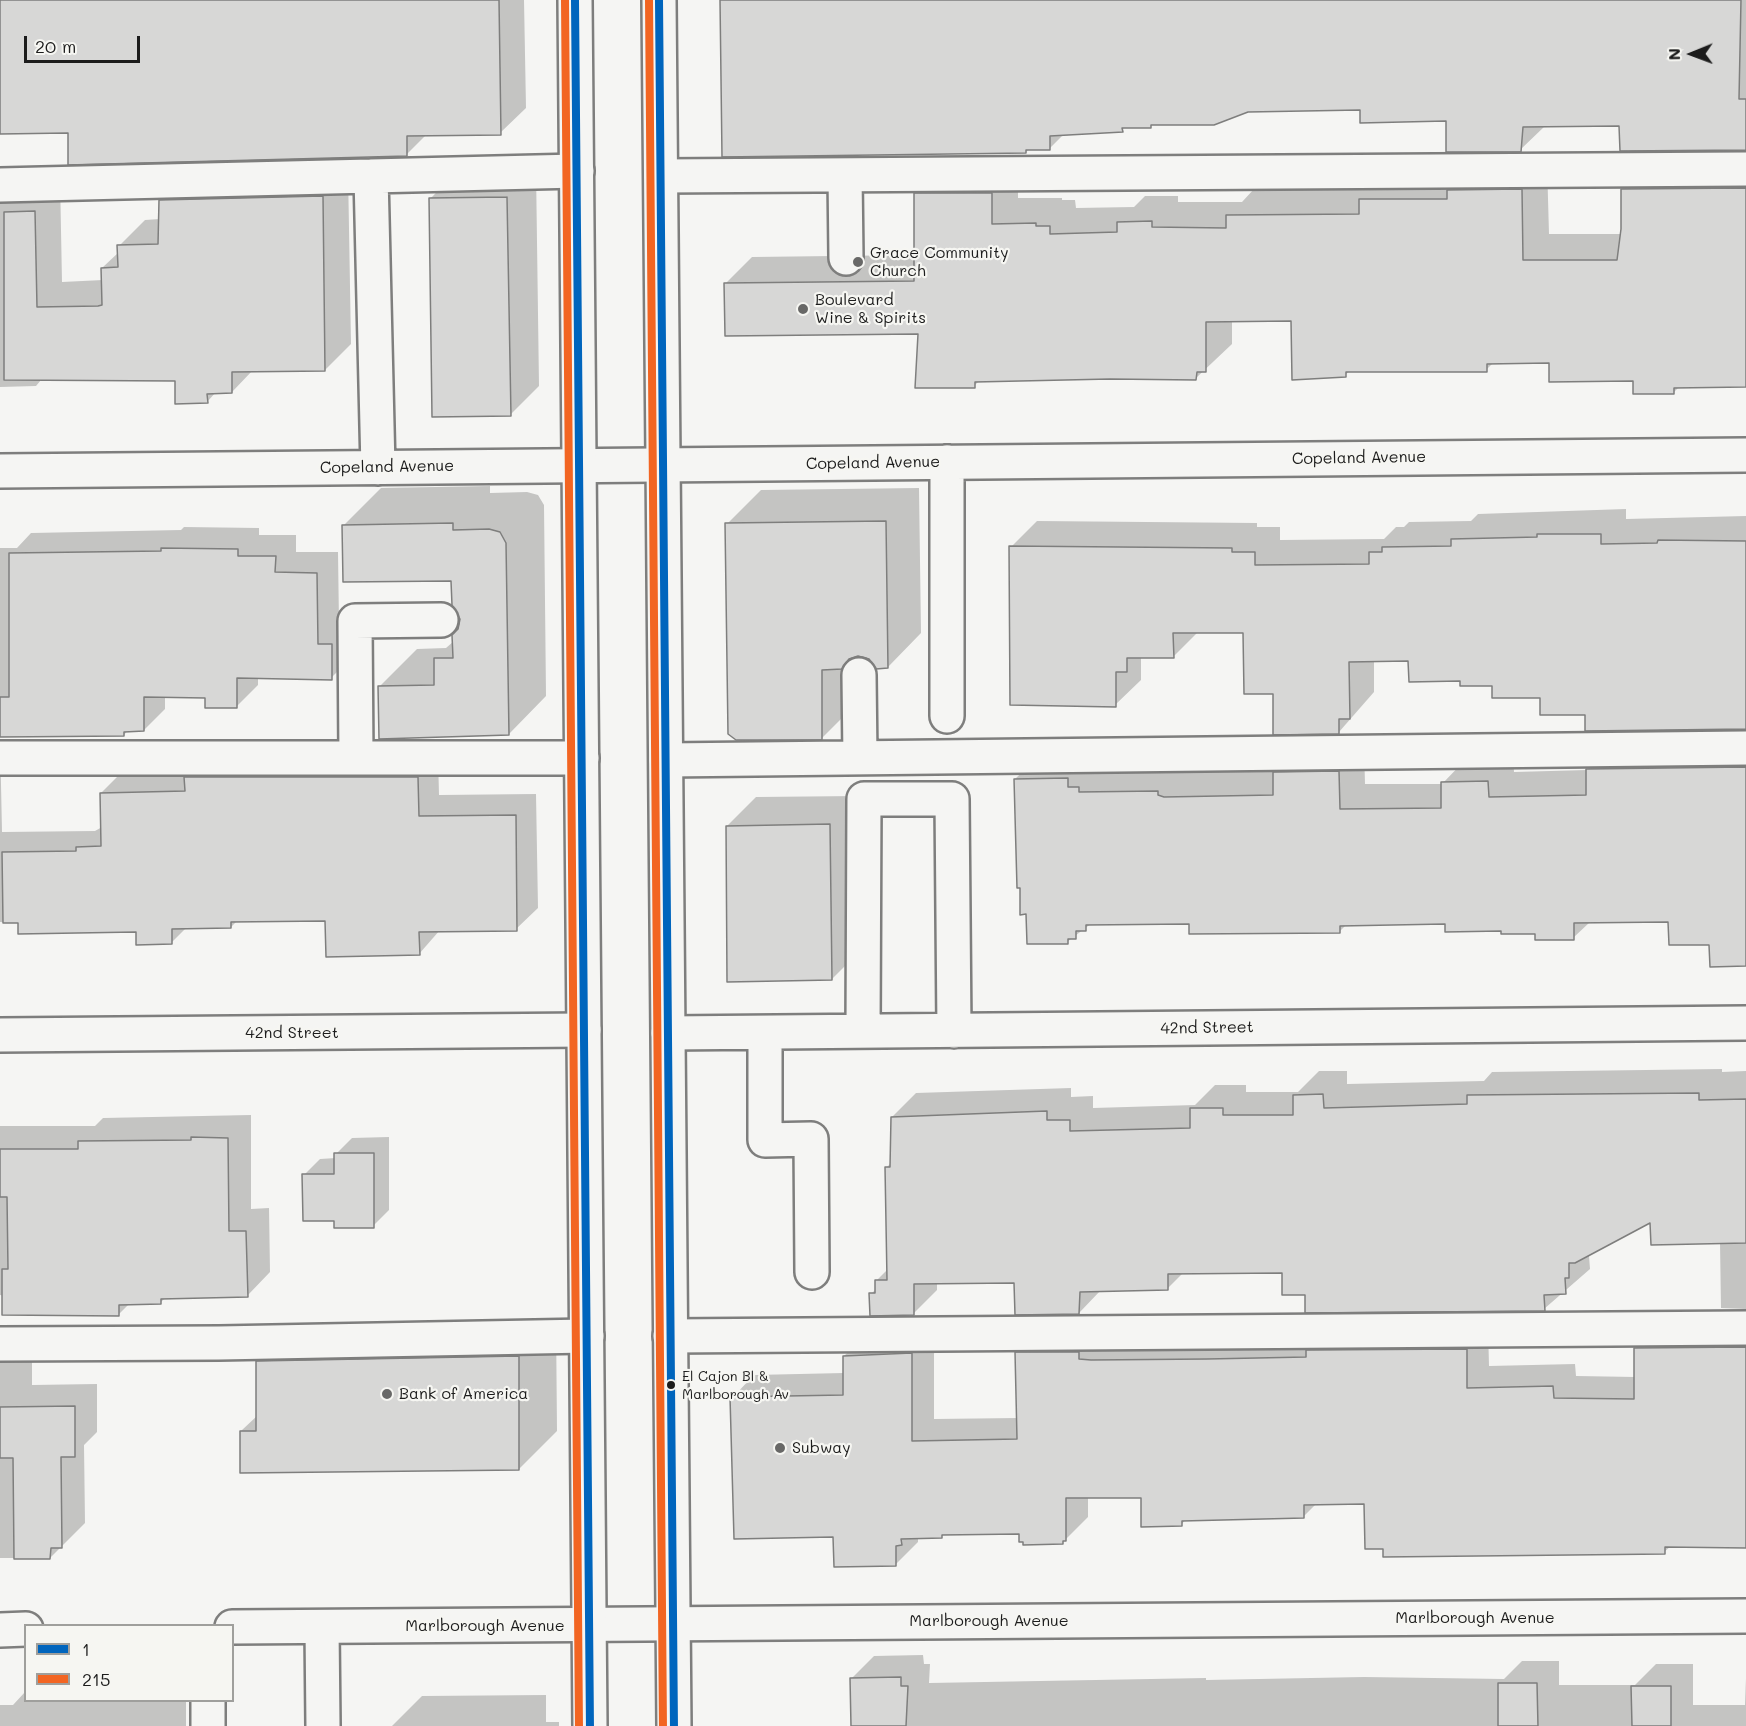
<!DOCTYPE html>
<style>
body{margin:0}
#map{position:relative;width:1746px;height:1726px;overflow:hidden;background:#f5f5f3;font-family:Mali,sans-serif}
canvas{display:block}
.legend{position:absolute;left:24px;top:1624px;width:210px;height:78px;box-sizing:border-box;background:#f6f6f2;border:2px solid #9f9f9c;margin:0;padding:8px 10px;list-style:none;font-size:18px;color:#1c1c1c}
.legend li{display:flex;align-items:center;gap:12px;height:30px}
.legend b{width:30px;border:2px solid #9f9f9c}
.north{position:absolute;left:1662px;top:24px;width:60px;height:60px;-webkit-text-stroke:4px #f6f6f2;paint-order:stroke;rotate:269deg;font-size:16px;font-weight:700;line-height:24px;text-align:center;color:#1c1c1c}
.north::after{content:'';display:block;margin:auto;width:21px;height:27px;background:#1c1c1c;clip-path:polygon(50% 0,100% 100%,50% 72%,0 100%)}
.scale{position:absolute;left:24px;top:36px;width:116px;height:27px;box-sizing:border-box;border:3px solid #1c1c1c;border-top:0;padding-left:8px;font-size:18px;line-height:21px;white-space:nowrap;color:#1c1c1c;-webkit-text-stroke:4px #f6f6f2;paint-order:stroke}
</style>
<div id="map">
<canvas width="1746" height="1726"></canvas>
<ul class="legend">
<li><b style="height:8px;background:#0065bd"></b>1</li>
<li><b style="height:8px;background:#f26522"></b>215</li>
</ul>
<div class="north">N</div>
<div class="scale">20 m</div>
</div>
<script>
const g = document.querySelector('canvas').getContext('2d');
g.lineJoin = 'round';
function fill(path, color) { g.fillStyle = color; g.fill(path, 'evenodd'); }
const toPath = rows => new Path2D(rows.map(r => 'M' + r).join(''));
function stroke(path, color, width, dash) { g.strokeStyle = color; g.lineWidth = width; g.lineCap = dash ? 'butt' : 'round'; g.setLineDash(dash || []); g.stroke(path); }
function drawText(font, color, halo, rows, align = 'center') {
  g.font = font + ' Mali,sans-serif'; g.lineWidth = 4.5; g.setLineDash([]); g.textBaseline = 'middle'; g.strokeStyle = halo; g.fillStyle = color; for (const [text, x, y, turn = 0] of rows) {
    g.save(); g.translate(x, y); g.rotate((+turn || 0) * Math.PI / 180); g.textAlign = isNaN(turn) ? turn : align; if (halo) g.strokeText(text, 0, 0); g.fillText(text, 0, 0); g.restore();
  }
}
const shadow = toPath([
 [0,0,524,0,526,108,500,133,427,134,406,155,69,131,0,132],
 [721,0,1746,0,1746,149,1620,124,1545,126,1520,150,1448,120,1362,108,1247,110,1153,123,1150,126,1125,127,1122,130,1064,134,1050,148,1029,149,1026,152],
 [1746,162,1746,385,1680,386,1674,392,1635,379,1551,361,1494,362,1486,370,1351,370,1345,375,1292,319,1232,320,1232,344,1196,378,1110,377,980,380,974,386,919,332,725,284,752,257,916,255,915,194,942,167,1018,167,1018,198,1062,198,1062,200,1075,200,1076,208,1134,207,1145,196,1178,196,1178,202,1242,202,1254,189,1372,188,1387,174,1547,163,1549,234,1622,234,1622,189,1649,163],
 [459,169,536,169,539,386,510,415,431,198],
 [348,171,351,344,325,370,253,370,232,392,216,392,207,402,176,379,41,380,36,386,0,387,0,179,60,178,62,282,103,280,102,268,119,252,119,246,145,220,160,219,160,201,186,175],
 [490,486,490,493,527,492,538,495,544,505,546,696,509,734,379,687,417,649,446,648,454,641,454,635,461,621,453,579,344,525,381,488],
 [919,488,921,633,888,667,870,658,855,656,856,704,822,738,727,524,761,490],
 [1626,509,1626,519,1746,516,1746,728,1587,714,1541,697,1462,679,1410,659,1374,660,1374,692,1339,732,1274,692,1245,632,1198,632,1173,657,1141,657,1141,680,1115,705,1011,547,1037,521,1257,523,1257,527,1280,527,1280,540,1384,539,1396,527,1404,527,1409,522,1471,521,1478,514],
 [184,527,259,528,259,535,296,535,296,552,338,552,339,624,352,657,331,678,258,677,258,685,237,706,206,696,165,696,165,709,144,730,128,730,124,735,0,736,2,832,95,831,102,827,101,793,122,772,438,756,439,795,536,794,538,908,516,929,440,930,419,954,327,919,238,920,231,927,186,928,171,943,137,930,0,922,0,548,17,548,31,533,181,530],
 [1746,742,1746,964,1670,921,1590,922,1573,938,1447,923,1346,925,1340,931,1191,922,1092,923,1067,942,1028,913,1015,779,1041,754,1190,772,1276,771,1300,747,1364,746,1365,784,1442,784,1468,757,1513,756,1514,772,1587,770,1613,744],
 [859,796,861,950,832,979,727,826,756,797],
 [1722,1069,1722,1072,1746,1071,1746,1309,1721,1308,1720,1242,1651,1221,1593,1253,1589,1256,1590,1269,1544,1309,1306,1293,1284,1272,1184,1272,1167,1289,1101,1290,1079,1313,1015,1282,937,1282,937,1290,913,1314,871,1294,877,1288,877,1280,888,1269,886,1168,892,1162,892,1117,916,1093,1071,1088,1071,1097,1093,1096,1093,1108,1195,1105,1215,1085,1246,1085,1246,1092,1298,1092,1319,1071,1347,1071,1347,1084,1484,1081,1492,1072],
 [251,1115,251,1209,269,1208,270,1272,247,1296,166,1297,160,1303,130,1303,119,1314,0,1295,0,1126,95,1126,103,1118],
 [389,1137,389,1210,373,1226,336,1219,304,1175,320,1159,336,1158,336,1154,352,1138],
 [556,1319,557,1431,519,1469,241,1431,258,1415,257,1362,295,1324],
 [1746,1324,1746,1546,1671,1546,1664,1552,1385,1547,1366,1502,1317,1503,1304,1516,1186,1519,1181,1525,1142,1497,1088,1497,1088,1517,1062,1543,1020,1532,945,1533,941,1537,918,1537,918,1542,895,1565,835,1535,732,1398,754,1375,844,1373,844,1356,867,1334,934,1331,934,1419,1018,1418,1017,1353,1039,1330,1488,1327,1489,1366,1575,1364,1576,1376,1636,1377,1636,1348,1658,1326],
 [32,1343,32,1385,97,1384,97,1432,84,1445,85,1523,50,1558,0,1558,0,1344],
 [923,1655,924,1664,930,1664,929,1683,1206,1678,1206,1680,1364,1677,1504,1679,1522,1661,1559,1661,1559,1685,1635,1685,1656,1664,1693,1664,1693,1705,1745,1705,1746,1678,1746,1726,852,1726,851,1679,874,1656],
 [25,1692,26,1700,186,1700,186,1726,0,1726,0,1705,13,1705],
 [546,1695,546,1722,559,1722,559,1726,392,1726,422,1696]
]);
const building = toPath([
 [0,0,499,0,501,135,407,136,407,156,68,165,68,133,0,134,0,0],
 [720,0,1741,0,1739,99,1746,99,1746,150,1620,151,1619,126,1523,127,1521,152,1446,152,1446,121,1360,123,1360,110,1248,112,1214,125,1151,125,1151,128,1122,128,1123,132,1050,136,1050,150,1026,150,1026,153,722,157,720,0],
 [1746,188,1746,387,1674,388,1674,394,1633,394,1633,381,1549,382,1549,363,1487,364,1487,372,1346,372,1346,377,1292,380,1291,321,1206,322,1206,372,1197,372,1196,380,1110,379,975,382,975,388,915,388,918,334,725,336,724,283,914,281,914,193,992,193,992,224,1036,223,1036,226,1050,226,1050,234,1117,232,1117,222,1152,221,1152,227,1226,228,1226,215,1359,214,1359,199,1447,199,1447,190,1522,189,1523,260,1617,260,1621,229,1621,189,1746,188],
 [323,196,325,371,232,372,232,393,207,394,208,403,175,404,175,381,4,380,4,212,35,211,37,307,98,306,102,305,101,268,118,267,117,245,158,244,159,200,323,196],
 [507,197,511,416,432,417,429,198,507,197],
 [886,521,888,668,876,669,869,659,858,656,849,659,842,669,822,670,822,740,736,740,728,734,725,523,886,521],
 [453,523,453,530,489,529,500,532,506,543,509,735,379,739,378,686,434,685,434,658,453,658,452,635,458,629,460,619,452,605,451,581,343,582,342,525,453,523],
 [1537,534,1601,534,1601,544,1657,543,1658,540,1746,541,1746,729,1585,731,1585,715,1540,715,1540,698,1492,698,1492,686,1460,686,1460,681,1409,682,1408,661,1349,662,1350,719,1339,719,1339,734,1273,735,1273,694,1244,694,1243,633,1173,633,1174,658,1127,658,1127,672,1116,672,1116,707,1010,705,1009,546,1232,548,1232,552,1255,552,1255,565,1369,564,1369,552,1382,552,1382,547,1451,546,1451,539,1537,537,1537,534],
 [161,548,238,549,238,556,276,556,275,572,317,573,318,644,332,644,332,680,237,678,237,708,205,708,205,698,144,697,144,731,124,732,124,736,0,737,0,697,9,697,9,553,161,551,161,548],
 [1746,767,1746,966,1710,967,1709,945,1669,945,1668,922,1574,923,1574,940,1535,940,1535,934,1501,934,1501,931,1445,932,1445,924,1340,926,1340,933,1189,934,1189,924,1086,925,1086,931,1076,931,1076,939,1068,939,1068,944,1027,944,1026,914,1020,915,1020,888,1017,888,1014,779,1068,778,1068,787,1079,787,1079,792,1158,791,1158,795,1164,797,1273,795,1273,772,1339,771,1340,809,1441,808,1441,782,1488,781,1489,797,1586,795,1586,769,1746,767],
 [184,777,418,777,419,816,516,815,517,931,419,932,420,955,326,957,325,921,231,922,231,928,172,929,172,944,136,945,136,932,18,934,18,923,3,923,2,852,76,851,76,847,101,846,100,793,185,791,184,777],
 [830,824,832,980,727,982,726,826,830,824],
 [1699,1093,1699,1100,1746,1099,1746,1243,1651,1245,1650,1223,1575,1263,1569,1263,1569,1278,1565,1278,1566,1294,1544,1295,1545,1311,1305,1313,1305,1295,1282,1295,1282,1273,1168,1274,1168,1290,1080,1292,1079,1314,1015,1315,1014,1283,914,1284,914,1315,870,1316,869,1293,875,1293,875,1280,887,1280,885,1167,890,1167,891,1117,1047,1111,1047,1120,1070,1120,1070,1131,1190,1128,1190,1108,1223,1108,1223,1115,1293,1115,1293,1095,1323,1094,1324,1108,1467,1104,1467,1095,1699,1093],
 [191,1137,228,1138,229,1231,246,1231,248,1297,161,1299,161,1304,119,1305,119,1316,2,1315,2,1269,8,1269,7,1197,0,1197,0,1149,78,1149,78,1141,191,1140,191,1137],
 [334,1153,374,1153,374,1228,334,1228,334,1221,303,1221,302,1174,334,1174,334,1153],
 [1746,1347,1746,1548,1665,1547,1665,1554,1383,1557,1383,1549,1365,1549,1364,1504,1304,1505,1304,1518,1182,1521,1182,1526,1141,1527,1141,1498,1066,1498,1066,1541,1063,1541,1063,1544,1023,1545,1023,1542,1019,1542,1019,1534,942,1535,942,1538,901,1539,902,1545,896,1546,896,1566,834,1567,833,1537,734,1539,730,1397,843,1395,843,1356,912,1353,912,1441,1017,1439,1015,1352,1079,1352,1079,1359,1091,1360,1207,1359,1306,1357,1306,1350,1467,1349,1467,1388,1553,1386,1554,1398,1634,1399,1634,1348,1746,1347],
 [519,1356,519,1470,240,1473,240,1431,256,1431,256,1361,519,1356],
 [75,1406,75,1457,61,1457,62,1548,51,1548,50,1559,14,1559,13,1458,0,1458,0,1407,75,1406],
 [901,1677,901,1686,908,1686,906,1726,851,1726,850,1678,901,1677],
 [1498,1683,1537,1683,1538,1726,1498,1726,1498,1683],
 [1631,1686,1671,1686,1671,1726,1632,1726,1631,1686]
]);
const minor = toPath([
 [845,175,846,258],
 [371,176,378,468],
 [661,176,1746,169],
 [0,185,577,171],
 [947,462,947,716],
 [0,471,1746,455],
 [859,675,860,758],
 [0,758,582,758],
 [356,758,355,621,441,620],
 [666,760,1746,748],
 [863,1031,864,799,952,799,954,1031],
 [668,1033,1746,1023],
 [765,1033,765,1140,811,1139,812,1272],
 [0,1035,584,1030],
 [670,1336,1746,1328],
 [0,1344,219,1343,587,1336],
 [232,1627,1746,1616],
 [322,1627,323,1726],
 [0,1630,26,1629],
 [208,1700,208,1726]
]);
const major = toPath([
 [575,0,590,1726],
 [659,0,674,1726]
]);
const bus1 = toPath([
 [575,0,590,1726],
 [659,0,674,1726]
]);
const bus2 = toPath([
 [565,0,579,1726],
 [649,0,663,1726]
]);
const markers = [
 [858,262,6,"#686867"],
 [803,309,6,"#686867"],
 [671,1385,5,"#1c1c1c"],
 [387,1394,6,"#686867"],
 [780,1448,6,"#686867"]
];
const busNames = [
 ["El Cajon Bl &",682,1377],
 ["Marlborough Av",682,1395]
];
const poiNames = [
 ["Grace Community",870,253],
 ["Church",870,271],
 ["Boulevard",815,300],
 ["Wine & Spirits",815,318],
 ["Bank of America",399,1394],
 ["Subway",792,1448]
];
const streetNames = [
 ["Copeland Avenue",1359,458,-1],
 ["Copeland Avenue",873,463,-1],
 ["Copeland Avenue",387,467,-1],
 ["42nd Street",1207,1028,-1],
 ["42nd Street",292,1033],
 ["Marlborough Avenue",1475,1618],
 ["Marlborough Avenue",989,1621],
 ["Marlborough Avenue",485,1626]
];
fill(shadow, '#0003');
fill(building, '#d7d7d6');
stroke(building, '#7e7e7d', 1.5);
stroke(minor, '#7e7e7d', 38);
stroke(major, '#7e7e7d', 38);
stroke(minor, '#f5f5f3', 33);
stroke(major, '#f5f5f3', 33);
stroke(bus1, '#0065bd', 8);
stroke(bus2, '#f26522', 8);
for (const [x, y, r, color] of markers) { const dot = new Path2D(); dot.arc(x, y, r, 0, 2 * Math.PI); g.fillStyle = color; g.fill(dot); stroke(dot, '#f6f6f2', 2); }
drawText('14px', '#1c1c1c', '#f6f6f2', busNames, 'left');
drawText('16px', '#1c1c1c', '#f6f6f2', poiNames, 'left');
drawText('16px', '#1c1c1c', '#f6f6f2', streetNames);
</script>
